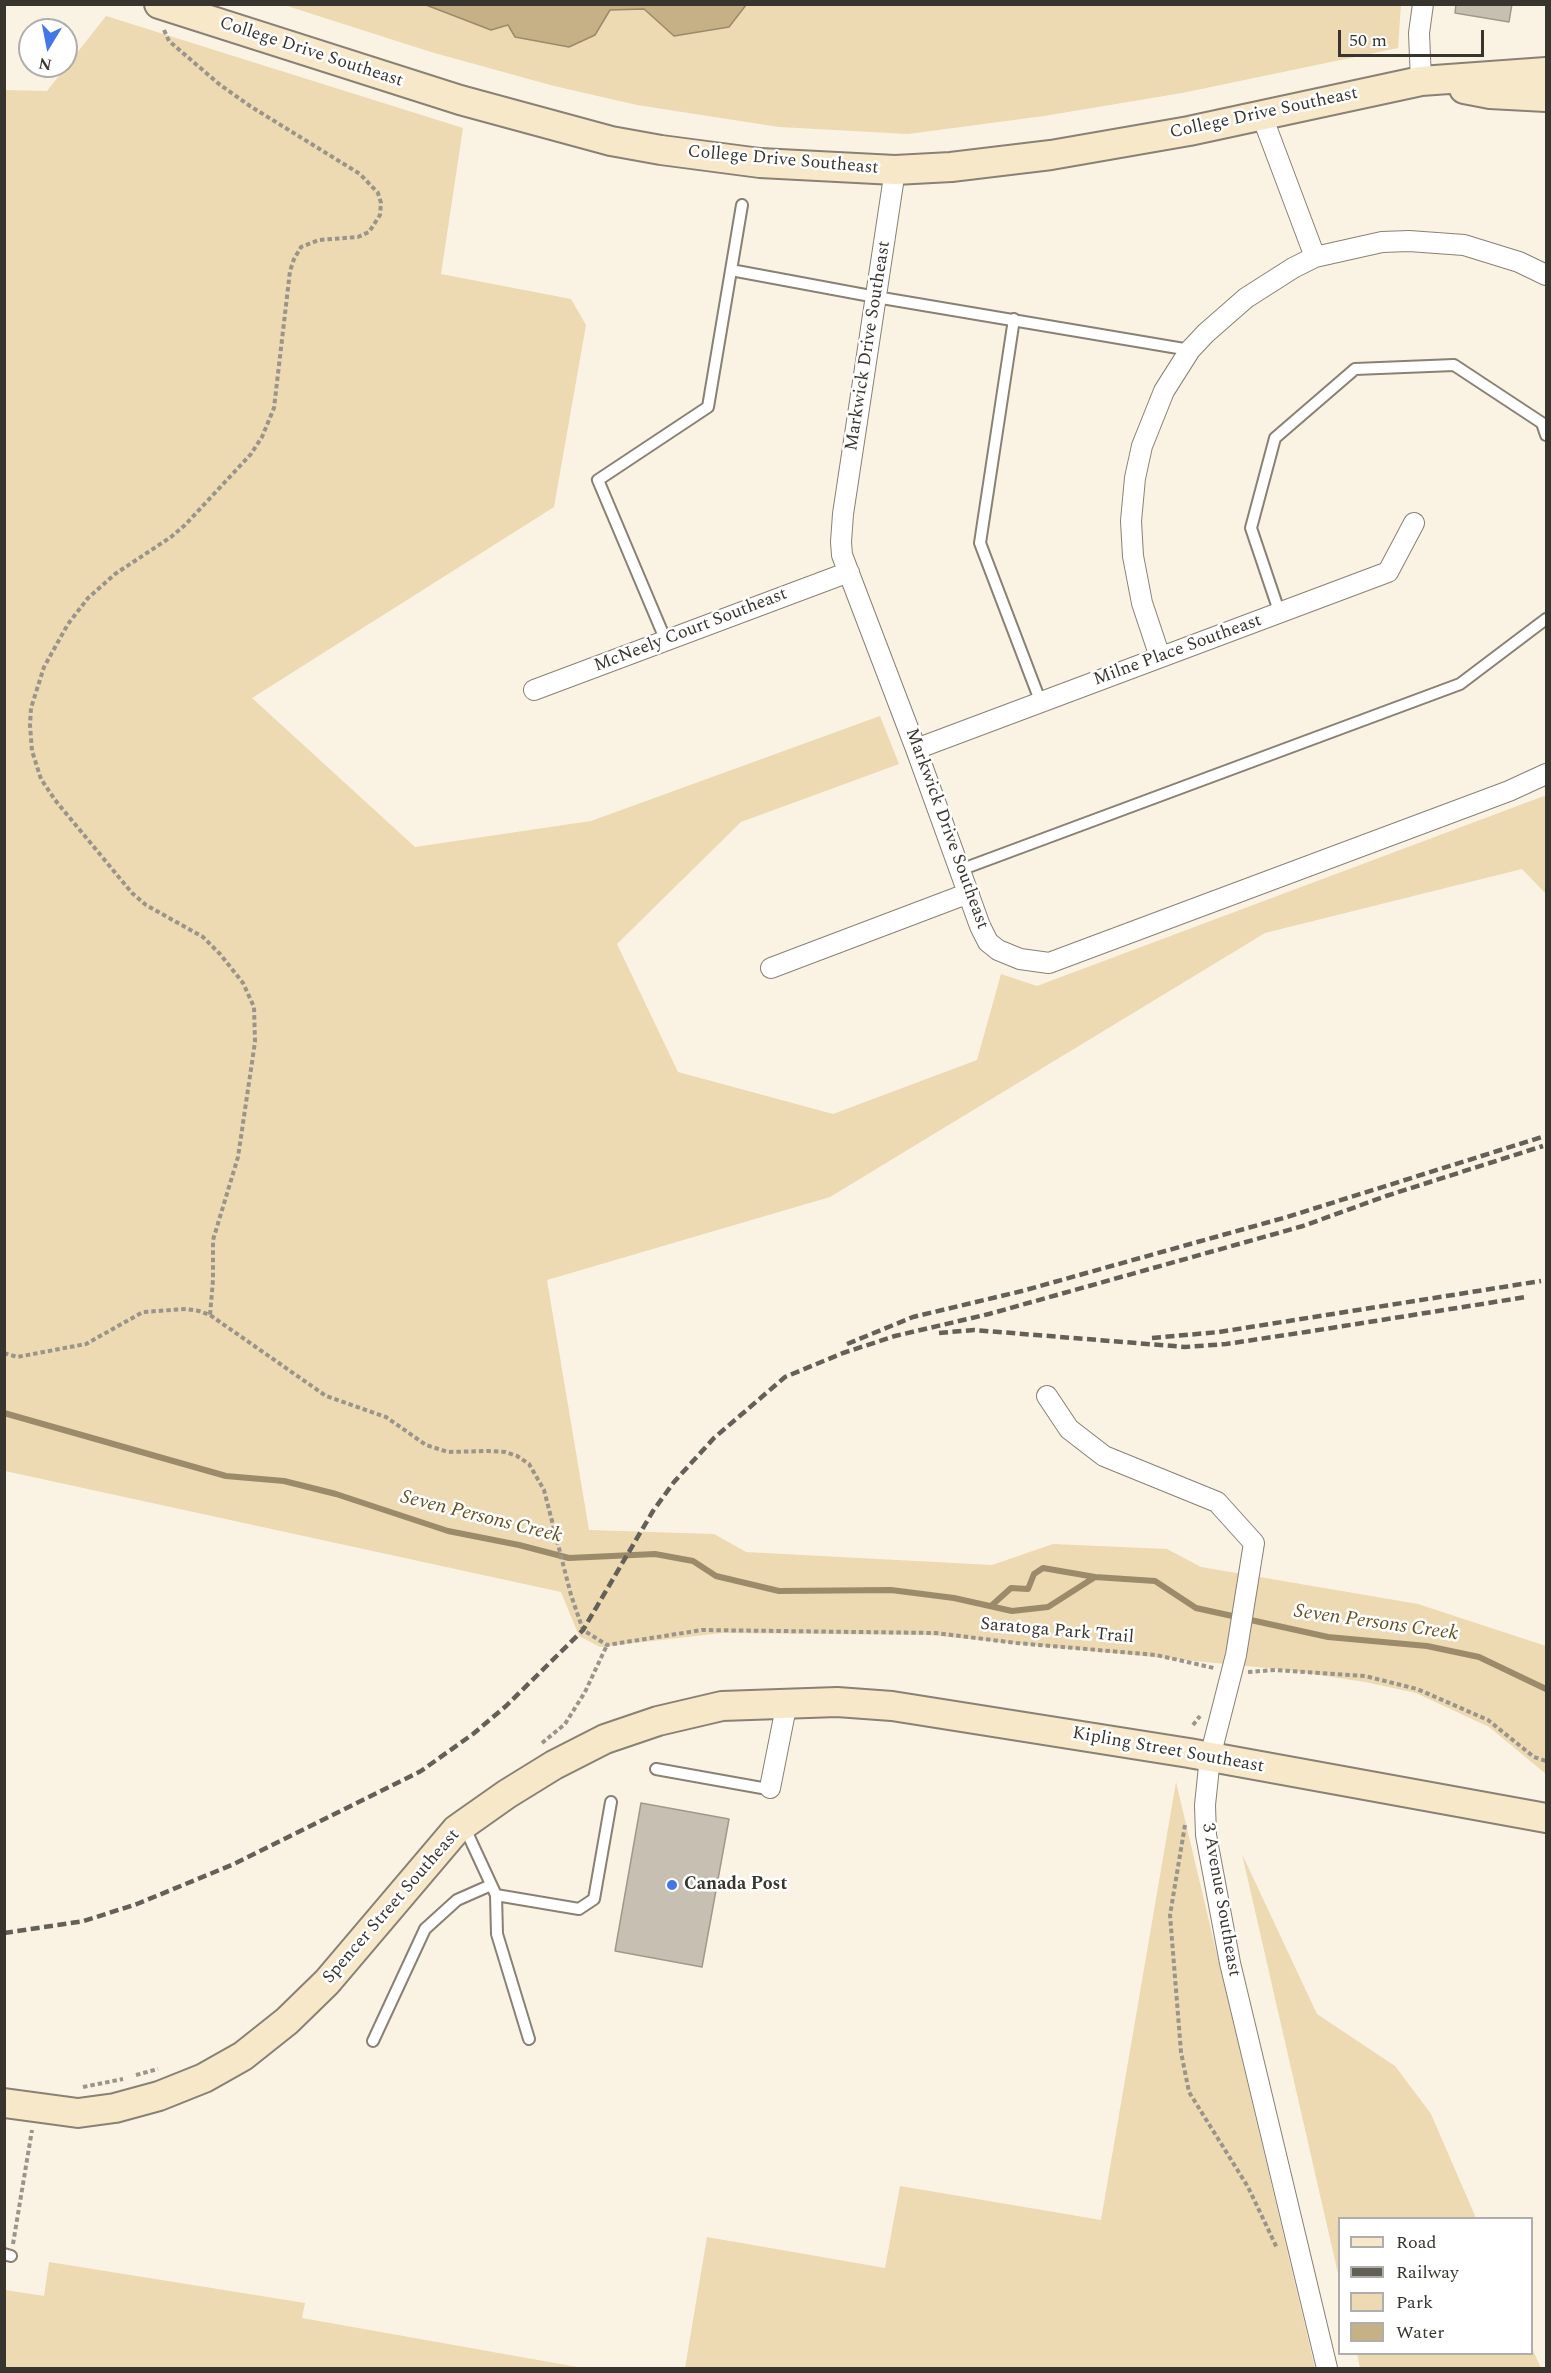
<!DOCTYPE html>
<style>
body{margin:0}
#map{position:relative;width:1551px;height:2373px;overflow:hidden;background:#faf3e4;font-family:Spectral,serif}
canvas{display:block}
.frame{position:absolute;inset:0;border:6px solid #38352f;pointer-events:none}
.legend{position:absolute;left:1338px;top:2217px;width:195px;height:138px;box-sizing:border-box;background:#fff;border:2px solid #afaeac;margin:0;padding:8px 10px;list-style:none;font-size:18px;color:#38352f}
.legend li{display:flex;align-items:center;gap:12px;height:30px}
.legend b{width:30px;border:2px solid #afaeac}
.north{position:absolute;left:18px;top:18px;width:60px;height:60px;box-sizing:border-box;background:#fff;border:2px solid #afaeac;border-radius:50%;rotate:190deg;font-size:16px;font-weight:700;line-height:24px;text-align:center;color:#38352f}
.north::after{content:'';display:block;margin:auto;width:21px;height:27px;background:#4476e7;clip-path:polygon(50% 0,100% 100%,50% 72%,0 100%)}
.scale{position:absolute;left:1338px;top:30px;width:146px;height:27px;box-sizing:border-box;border:3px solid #38352f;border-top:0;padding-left:8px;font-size:18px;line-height:21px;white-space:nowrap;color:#38352f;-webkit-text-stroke:4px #fff;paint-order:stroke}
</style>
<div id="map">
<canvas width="1551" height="2373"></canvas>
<div class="frame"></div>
<ul class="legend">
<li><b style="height:8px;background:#f6e8c8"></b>Road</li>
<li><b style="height:8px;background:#636058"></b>Railway</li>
<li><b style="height:16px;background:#edd9b2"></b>Park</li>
<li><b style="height:16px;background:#c6b085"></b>Water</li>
</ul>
<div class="north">N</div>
<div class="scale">50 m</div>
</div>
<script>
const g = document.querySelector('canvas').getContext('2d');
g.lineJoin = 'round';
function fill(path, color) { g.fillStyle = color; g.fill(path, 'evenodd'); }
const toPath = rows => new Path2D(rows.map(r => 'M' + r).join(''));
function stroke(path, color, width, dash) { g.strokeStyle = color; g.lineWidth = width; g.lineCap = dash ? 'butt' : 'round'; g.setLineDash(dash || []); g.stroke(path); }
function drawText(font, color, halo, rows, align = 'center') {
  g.font = font + ' Spectral,serif'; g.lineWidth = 5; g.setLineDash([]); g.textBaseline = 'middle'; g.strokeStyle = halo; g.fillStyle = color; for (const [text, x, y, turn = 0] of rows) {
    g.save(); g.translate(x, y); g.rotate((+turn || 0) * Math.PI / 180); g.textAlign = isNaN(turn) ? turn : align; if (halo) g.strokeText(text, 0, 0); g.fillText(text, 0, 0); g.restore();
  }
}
const green = toPath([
 [284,5,1401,5,1398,48,1182,93,1044,116,908,134,779,127,637,105,554,86,431,52],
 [106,16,463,128,441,274,571,299,586,325,554,507,252,698,415,847,591,821,880,716,899,764,741,822,617,944,678,1072,833,1114,977,1060,1001,974,1037,986,1544,796,1546,798,1546,894,1522,869,1265,933,830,1197,547,1280,589,1530,714,1534,746,1552,992,1565,1053,1544,1167,1549,1201,1567,1418,1604,1546,1646,1546,1774,1489,1727,1416,1693,1365,1682,1287,1670,928,1635,722,1633,600,1647,579,1636,561,1592,5,1471,5,90,47,91],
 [1176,1782,1315,2368,685,2368,707,2237,885,2268,900,2186,1101,2220],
 [1242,1854,1317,2014,1395,2066,1431,2114,1476,2218,1340,2218,1339,2278],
 [49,2262,305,2303,302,2318,583,2368,5,2368,5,2290,44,2296],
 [1532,2348,1541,2368,1360,2368,1357,2354,1532,2354]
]);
const water = toPath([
 [426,5,746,4,746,5,729,27,674,36,644,9,610,10,595,35,569,47,515,37,508,25,491,30,426,5]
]);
const stream = toPath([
 [4,1413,226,1476,284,1481,336,1494,448,1531,519,1545,569,1558,655,1554,693,1561,716,1576,779,1591,891,1590,954,1598,1012,1611,1048,1607,1095,1577,1155,1581,1196,1608,1328,1637,1427,1646,1479,1657,1546,1689],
 [991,1606,1011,1588,1028,1589,1034,1574,1043,1568,1095,1577]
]);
const building = toPath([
 [1456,4,1512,4,1509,22,1455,13,1456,4],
 [641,1803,729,1819,702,1967,615,1951,641,1803]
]);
const path = toPath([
 [164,30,169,41,219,84,250,106,360,174,378,193,381,203,380,215,369,232,358,237,319,240,301,247,294,259,290,271,274,408,262,437,251,454,185,525,171,537,115,574,88,598,68,624,44,667,31,708,30,725,32,751,41,779,55,800,132,893,146,905,203,937,220,954,243,983,254,1007,255,1042,238,1157,213,1240,213,1280,210,1315],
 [4,1353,17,1357,86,1344,143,1312,186,1309,199,1311,210,1315,326,1396,386,1417,426,1445,448,1452,488,1451,505,1452,517,1456,529,1464,544,1490,571,1595,583,1630,607,1645,702,1630,936,1633,1016,1643,1156,1655,1214,1668],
 [1248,1672,1275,1670,1365,1676,1417,1689,1488,1720,1534,1757,1546,1761],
 [1193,1725,1200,1716],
 [542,1743,565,1724,585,1692,607,1645],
 [1185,1825,1170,1915,1181,2052,1189,2092,1248,2187,1277,2248],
 [136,2075,158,2069],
 [83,2087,123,2079],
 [13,2244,32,2130]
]);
const lane = toPath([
 [731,270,876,297,1190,350],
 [1014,319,980,543,1041,703],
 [1280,614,1251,528,1275,438,1355,369,1454,365,1542,423,1546,435],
 [666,641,598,480,708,407,742,205],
 [960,870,1460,684,1546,619],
 [656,1769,762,1788,770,1788],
 [464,1826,496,1895,497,1934,529,2039],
 [496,1895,579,1909,594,1899,611,1802],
 [373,2041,425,1929,457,1900,491,1885],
 [4,2254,11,2256]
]);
const street = toPath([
 [1421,81,1419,33,1423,4],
 [1262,116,1315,257],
 [895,170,843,514,841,542,842,555,916,749,980,926,988,942,998,950,1020,959,1049,963,1509,791,1546,774],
 [1160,657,1142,603,1133,556,1131,521,1135,478,1142,446,1164,391,1190,350,1206,333,1246,298,1293,268,1315,257,1382,242,1409,241,1464,245,1519,262,1546,275],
 [534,690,849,572],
 [916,749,1388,572,1414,523],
 [771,968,969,893],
 [1047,1396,1069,1429,1104,1456,1217,1502,1254,1543,1236,1655,1210,1757,1205,1805,1206,1835,1230,1963,1327,2368],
 [770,1788,787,1702]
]);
const secondary = toPath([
 [159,4,460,100,611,141,661,150,760,163,895,170,951,167,1051,155,1189,131,1421,81,1546,72],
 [1464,89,1490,94,1546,97],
 [4,2103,78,2113,115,2108,159,2096,204,2078,243,2056,287,2021,327,1982,456,1830,463,1825,507,1794,554,1765,605,1739,658,1721,722,1706,837,1702,892,1706,1189,1753,1546,1818]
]);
const rail = toPath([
 [939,1333,974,1330,1185,1347,1226,1344,1306,1332,1526,1297],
 [1152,1338,1219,1332,1541,1281],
 [847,1344,913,1317,1022,1291,1287,1217,1542,1137],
 [4,1933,84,1921,137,1904,234,1864,421,1771,473,1734,506,1706,583,1630,653,1511,674,1482,714,1438,785,1377,843,1353,895,1336,989,1314,1303,1226,1386,1196,1543,1146]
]);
const markers = [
 [672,1885,6,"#4476e7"]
];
const streetNames = [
 ["College Drive Southeast",311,53,18],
 ["College Drive Southeast",1264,114,-12],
 ["College Drive Southeast",783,161,5],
 ["Markwick Drive Southeast",869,346,-81],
 ["McNeely Court Southeast",691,631,-21],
 ["Milne Place Southeast",1178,651,-20],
 ["Markwick Drive Southeast",946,829,70],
 ["Saratoga Park Trail",1057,1632,5],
 ["Kipling Street Southeast",1168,1751,10],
 ["3 Avenue Southeast",1220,1900,80],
 ["Spencer Street Southeast",392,1907,-49]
];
const poiNames = [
 ["Canada Post",684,1885]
];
const waterNames = [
 ["Seven Persons Creek",481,1518,14],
 ["Seven Persons Creek",1376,1624,8]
];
fill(green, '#edd9b2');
fill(water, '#c6b085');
stroke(water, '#9b8b6b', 1.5);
stroke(stream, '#9b8b6b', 6);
fill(building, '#c7bfb1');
stroke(building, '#a0998b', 1.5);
stroke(lane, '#888174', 14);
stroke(street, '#888174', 22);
stroke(secondary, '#888174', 32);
stroke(path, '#9a958a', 4, [4.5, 3]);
stroke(lane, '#fff', 10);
stroke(street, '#fff', 20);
stroke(secondary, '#f6e8c8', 28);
stroke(rail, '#636058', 4.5, [9, 4.5]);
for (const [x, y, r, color] of markers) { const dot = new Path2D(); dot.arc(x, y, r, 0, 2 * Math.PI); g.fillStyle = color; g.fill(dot); stroke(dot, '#fff', 2); }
drawText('18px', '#38352f', '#fff', streetNames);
drawText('bold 18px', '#38352f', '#fff', poiNames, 'left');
drawText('italic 20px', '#664f1c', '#fff', waterNames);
</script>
